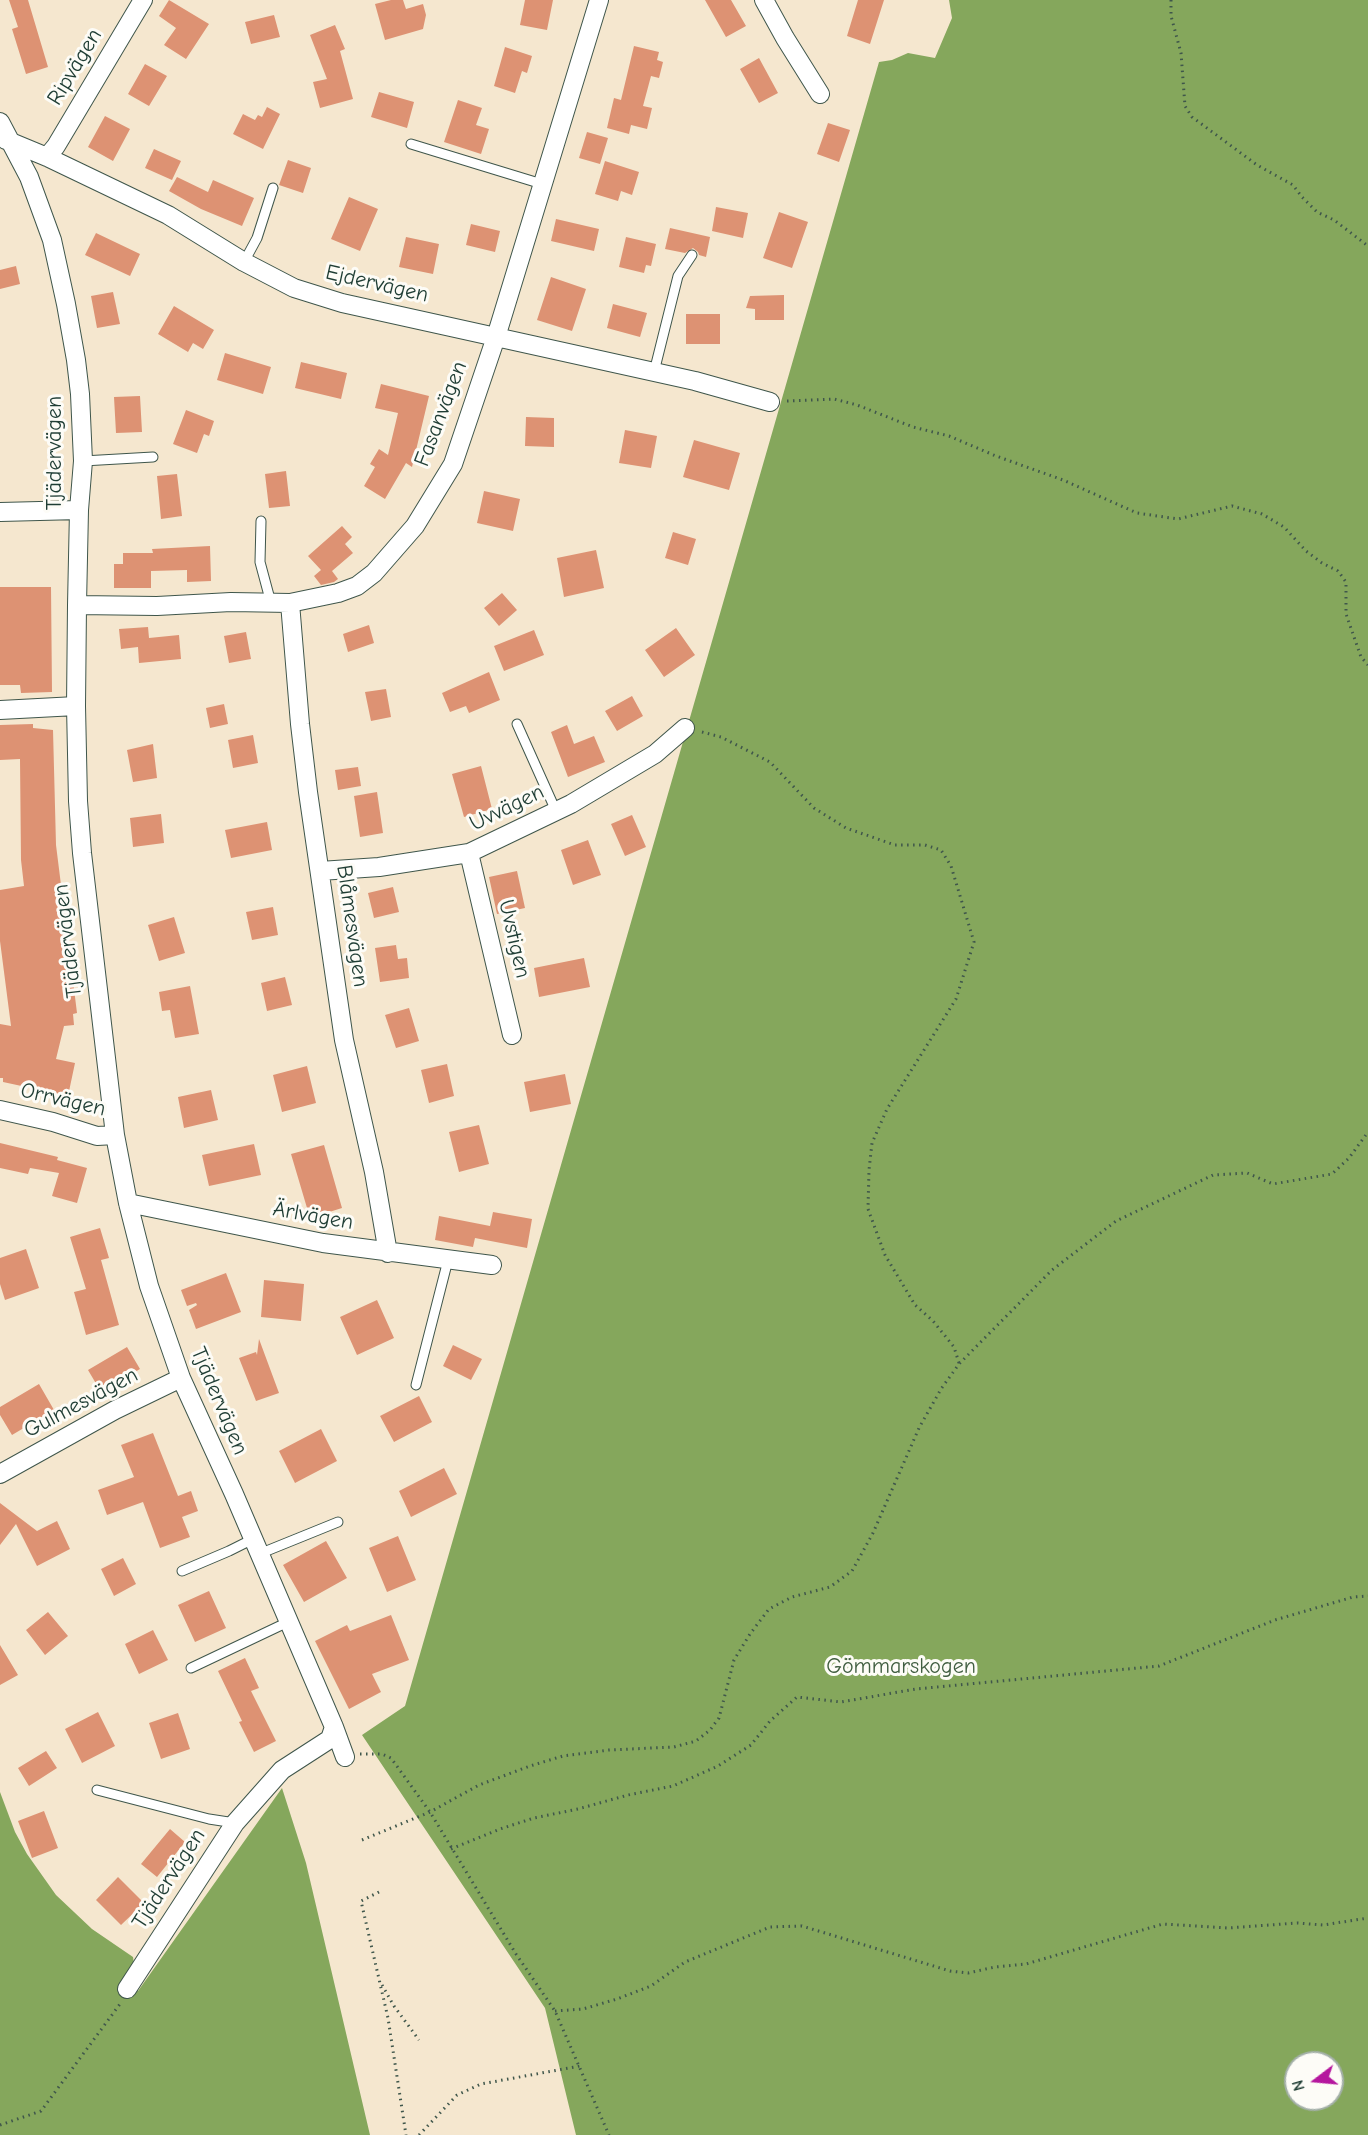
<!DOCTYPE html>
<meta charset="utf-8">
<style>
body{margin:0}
#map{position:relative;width:1368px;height:2135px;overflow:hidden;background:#f5e7cf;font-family:"Comic Neue",sans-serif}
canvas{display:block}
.north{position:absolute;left:1284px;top:2051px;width:60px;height:60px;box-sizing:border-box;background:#fdfcf7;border:2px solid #a4b0a9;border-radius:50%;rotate:254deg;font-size:16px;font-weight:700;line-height:24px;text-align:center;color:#1f3d34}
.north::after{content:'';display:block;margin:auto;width:21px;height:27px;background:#b5179e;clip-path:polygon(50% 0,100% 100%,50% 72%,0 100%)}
</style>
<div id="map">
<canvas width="1368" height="2135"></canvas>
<div class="north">N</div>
</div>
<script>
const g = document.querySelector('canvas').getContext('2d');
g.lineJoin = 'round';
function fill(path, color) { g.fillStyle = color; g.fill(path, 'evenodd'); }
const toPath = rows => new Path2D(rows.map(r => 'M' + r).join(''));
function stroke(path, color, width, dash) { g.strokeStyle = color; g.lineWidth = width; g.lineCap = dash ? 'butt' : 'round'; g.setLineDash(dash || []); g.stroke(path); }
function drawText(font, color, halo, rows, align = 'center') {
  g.font = font + ' "Comic Neue",sans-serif'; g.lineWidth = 6; g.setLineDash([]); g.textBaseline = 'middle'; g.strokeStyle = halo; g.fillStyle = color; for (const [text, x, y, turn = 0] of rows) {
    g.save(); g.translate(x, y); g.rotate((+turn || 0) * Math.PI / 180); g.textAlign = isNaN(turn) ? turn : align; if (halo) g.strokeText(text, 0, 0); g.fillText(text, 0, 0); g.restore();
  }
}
const forest = toPath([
 [949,0,1368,0,1368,2135,576,2135,545,2008,362,1735,405,1706,879,62,892,60,908,53,935,58,952,18],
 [1296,2063,1332,2063,1332,2099,1296,2099],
 [282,1788,306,1863,370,2135,0,2135,0,1792,15,1832,27,1854,56,1895,92,1929,133,1957,138,1991]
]);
const building = toPath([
 [9,0,28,0,48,67,26,74,12,29,18,27],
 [169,0,209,24,186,59,164,45,176,28,159,16],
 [391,0,403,0,406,9,423,4,426,15,423,29,385,40,375,4],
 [525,0,553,0,547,30,520,25],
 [705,0,731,0,746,26,726,37],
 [858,0,884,0,870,44,847,36],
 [274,15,280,37,251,44,245,22],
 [335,25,345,49,340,51,353,99,320,108,313,82,327,79,310,35],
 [634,46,659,52,657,60,663,62,659,78,651,76,643,106,652,108,647,129,631,125,629,134,607,128,614,98,621,100],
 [505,47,532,56,527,73,522,71,515,93,494,86],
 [759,58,778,93,759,103,740,69],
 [145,64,167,76,149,106,128,94],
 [379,92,414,102,407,128,371,117],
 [458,100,482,108,476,125,489,129,481,154,444,142],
 [267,107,280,114,263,149,233,134,243,114,255,120,258,115,262,117],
 [105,116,130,129,113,161,88,147],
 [828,123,850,130,839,162,817,154],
 [587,132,608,138,600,164,579,158],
 [154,149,181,161,172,180,145,168],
 [288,160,311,168,303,193,279,185],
 [605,161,639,172,632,195,621,191,618,201,595,194],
 [177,177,208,192,213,180,254,198,242,226,201,209,169,191],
 [349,197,378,209,360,251,331,239],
 [716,207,748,213,743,238,712,231],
 [779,212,808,222,792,268,763,258],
 [556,219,599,229,594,251,551,241],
 [471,224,500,231,495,252,466,245],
 [670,228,710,237,706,257,699,255,698,252,693,248,685,253,665,249],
 [96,233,140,254,130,276,85,255],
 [406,237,439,244,433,274,399,267],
 [626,237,656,244,651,266,646,265,644,273,619,267],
 [16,266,20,284,0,289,0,270],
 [551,277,586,289,572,331,537,320],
 [113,292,120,324,97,328,91,296],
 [784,295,784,320,755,320,755,309,746,308,750,296],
 [613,304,647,313,640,337,607,328],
 [174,306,214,330,203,349,193,343,188,352,158,334],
 [686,314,720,314,720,344,686,344],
 [225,353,271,367,263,394,217,380],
 [301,362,347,373,341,399,295,388],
 [381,384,429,396,412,467,406,463,385,499,364,486,375,467,370,464,379,449,388,455,398,413,375,408],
 [140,396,142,432,116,433,114,397],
 [186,410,214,421,209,436,204,434,197,453,173,444],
 [526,417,554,418,554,447,525,446],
 [625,430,657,436,651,468,619,463],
 [694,440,740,453,729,490,683,477],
 [286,471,290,506,269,508,265,474],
 [177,474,182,516,161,519,157,476],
 [484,491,520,499,513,531,477,523],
 [342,526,352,537,345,544,353,553,332,571,338,579,334,582,321,585,314,576,321,570,308,556],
 [673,532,696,539,688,565,665,558],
 [210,546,211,581,187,582,187,570,151,571,151,588,114,588,114,564,123,564,123,553,153,553,152,549],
 [596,550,604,588,564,597,557,558],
 [0,587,51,587,52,692,21,693,20,685,0,685],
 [502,593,517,610,499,626,484,608],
 [369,625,374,643,348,652,343,634],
 [148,627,149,638,179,635,181,659,139,663,138,647,121,649,119,629],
 [676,628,695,655,664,677,645,650],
 [534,630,544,655,504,671,494,646],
 [246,632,251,659,229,663,224,636],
 [489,672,500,700,469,713,466,706,450,712,442,693],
 [386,689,391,717,371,721,365,692],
 [632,696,643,716,617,731,605,711],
 [224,704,228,724,210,728,206,708],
 [33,724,33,728,53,730,56,845,77,1013,73,1014,74,1025,64,1026,56,1059,75,1063,68,1096,3,1082,3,1078,0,1078,0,1024,11,1026,0,941,0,890,24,886,21,860,20,759,0,760,0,725],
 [567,725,574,744,594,736,605,762,568,777,551,732],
 [253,735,258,763,233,768,228,740],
 [153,744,157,778,133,782,127,750],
 [481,766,492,809,464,817,452,774],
 [358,767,361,786,338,790,335,770],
 [377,792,383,833,360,837,354,796],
 [161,814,164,843,133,847,130,818],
 [632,815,646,847,625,856,611,824],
 [267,822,272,850,231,858,225,830],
 [588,840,601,875,573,885,561,850],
 [517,871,525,908,497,914,489,877],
 [393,887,399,912,374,918,368,893],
 [273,907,278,935,252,940,246,912],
 [174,917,185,953,159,961,148,925],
 [396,945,398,959,407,958,409,978,380,982,375,948],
 [584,958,590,987,539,997,534,968],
 [285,977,292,1005,267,1011,261,983],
 [190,986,199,1034,175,1038,170,1010,162,1011,159,992],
 [409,1008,419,1041,396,1048,385,1015],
 [447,1064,454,1096,429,1103,421,1070],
 [307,1066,316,1103,282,1112,273,1075],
 [565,1074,571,1104,530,1112,524,1082],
 [211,1090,218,1120,184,1128,178,1097],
 [479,1125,489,1164,459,1172,449,1132],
 [0,1143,58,1157,57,1160,87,1168,77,1203,52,1196,59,1173,30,1168,28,1174,0,1168],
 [254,1144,261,1175,209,1186,202,1155],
 [324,1145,342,1208,310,1218,291,1154],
 [493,1212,532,1219,527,1248,475,1238,473,1247,435,1240,439,1216,490,1226],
 [100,1228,109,1258,101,1260,119,1325,86,1335,74,1292,86,1289,70,1237],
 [26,1249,39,1288,5,1300,0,1284,0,1258],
 [226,1273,241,1312,196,1329,189,1310,197,1305,196,1303,187,1306,181,1290],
 [264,1280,304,1284,301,1321,261,1317],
 [377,1300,394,1338,357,1355,340,1317],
 [259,1339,279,1393,256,1401,239,1358,256,1352,257,1355],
 [453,1345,482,1359,471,1380,443,1366],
 [127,1347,140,1369,101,1392,88,1370],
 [39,1384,54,1410,12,1435,0,1415,0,1407],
 [419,1396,432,1422,394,1442,380,1416],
 [321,1429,337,1461,295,1483,279,1451],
 [153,1433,178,1496,191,1491,198,1511,182,1517,190,1537,160,1548,143,1502,107,1515,98,1490,134,1477,121,1445],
 [444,1468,457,1494,411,1517,399,1491],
 [0,1503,37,1531,57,1521,70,1549,37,1566,16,1524,0,1545],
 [398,1536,416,1580,387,1592,369,1548],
 [326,1541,347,1578,304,1602,283,1565],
 [123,1558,136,1584,114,1596,101,1569],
 [209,1591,226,1628,195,1642,178,1605],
 [48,1612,68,1636,45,1655,26,1630],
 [391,1615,409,1660,372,1674,381,1692,349,1709,315,1641,347,1625,350,1631],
 [153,1630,168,1660,139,1674,125,1644],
 [0,1645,18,1675,0,1685],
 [245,1658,259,1688,251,1691,276,1741,254,1752,239,1722,242,1721,218,1671],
 [98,1712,115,1746,82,1763,65,1729],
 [178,1713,190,1749,161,1759,149,1723],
 [46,1751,57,1768,29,1786,18,1768],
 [44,1811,58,1848,32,1858,18,1821],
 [170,1829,185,1842,157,1877,141,1864],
 [118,1877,144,1903,121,1925,96,1900]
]);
const path = toPath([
 [1171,0,1171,16,1181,53,1185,106,1192,117,1257,165,1293,185,1302,197,1317,212,1334,220,1368,246],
 [787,401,834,399,857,405,913,427,949,436,996,456,1063,480,1137,513,1178,519,1232,506,1262,514,1284,527,1306,551,1322,563,1338,571,1346,582,1346,614,1361,657,1368,665],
 [702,732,721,737,770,762,814,808,846,828,895,845,925,845,941,850,951,866,974,942,956,999,887,1109,872,1143,869,1170,868,1209,885,1255,915,1305,933,1321,954,1347,959,1363],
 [360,1754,382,1754,391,1758,430,1812,516,1954,555,2011,609,2135],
 [362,1840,430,1812,479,1785,530,1766,563,1756,609,1750,674,1747,696,1741,710,1730,719,1718,734,1660,750,1634,769,1609,792,1597,830,1587,852,1571,873,1533,919,1428,941,1389,959,1364,1052,1270,1116,1221,1213,1175,1247,1173,1273,1184,1332,1174,1349,1158,1368,1132],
 [451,1849,500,1829,534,1818,578,1809,628,1795,673,1786,718,1766,751,1745,770,1721,797,1697,841,1702,916,1689,1159,1666,1275,1620,1353,1597,1368,1596],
 [379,1892,361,1901,388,2018,406,2135],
 [382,1985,394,2006,419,2040],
 [555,2011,583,2009,617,1999,651,1986,685,1962,770,1927,802,1926,950,1971,968,1973,995,1967,1026,1964,1163,1924,1228,1928,1297,1923,1323,1925,1368,1918],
 [0,2125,41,2111,120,2004],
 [419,2135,457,2095,481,2084,580,2066]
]);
const lane = toPath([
 [411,144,542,184],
 [244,262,257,238,273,188],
 [654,372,678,276,692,255],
 [83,461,153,457],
 [261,521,260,562,271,603],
 [517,724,556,811],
 [416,1385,448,1260],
 [259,1554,338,1522],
 [182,1571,229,1551,253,1539],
 [191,1668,288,1622],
 [97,1790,209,1819,235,1823]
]);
const street = toPath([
 [764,0,785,38,820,94],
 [0,122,29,177,52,240,66,304,76,360,80,394,83,461,79,510,77,605,76,706,78,801,82,853,115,1135,128,1203,149,1286,181,1378,234,1494,334,1727,345,1757],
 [6,140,47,157,168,215,244,262,294,288,342,303,695,381,770,402],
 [47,157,56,146,143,0],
 [0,512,79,510],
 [290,603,300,724,308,792,344,1040,374,1172,388,1253],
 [77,605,157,606,231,602,290,603,338,593,357,586,374,573,415,526,453,464,496,337,599,0],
 [0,710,76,706],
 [469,853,512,1035],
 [320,871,379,867,469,853,571,804,655,754,685,728],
 [0,1110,53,1122,97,1136,115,1135],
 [128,1203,323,1243,492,1265],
 [0,1474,115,1410,181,1378],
 [127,1989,235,1823,282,1770,330,1739,334,1727]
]);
const streetNames = [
 ["Ripvägen",75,67,-59],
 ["Ejdervägen",377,284,13],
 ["Fasanvägen",441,414,-69],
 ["Tjädervägen",55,453,-90],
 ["Uvvägen",507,808,-26],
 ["Blåmesvägen",352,926,82],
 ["Uvstigen",514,939,77],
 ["Tjädervägen",68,941,-97],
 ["Orrvägen",63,1100,13],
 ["Ärlvägen",313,1216,10],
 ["Tjädervägen",219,1401,67],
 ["Gulmesvägen",81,1403,-28],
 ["Tjädervägen",169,1879,-57]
];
const parkNames = [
 ["Gömmarskogen",901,1667]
];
fill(forest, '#85a75c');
fill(building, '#dd9273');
stroke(lane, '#3f564b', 11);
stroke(street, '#3f564b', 20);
stroke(path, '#3f564b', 3, [1.5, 4.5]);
stroke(lane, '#fff', 9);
stroke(street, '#fff', 18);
drawText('22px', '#1f3d34', '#fdfcf7', streetNames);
drawText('22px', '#415e41', '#fdfcf7', parkNames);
</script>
